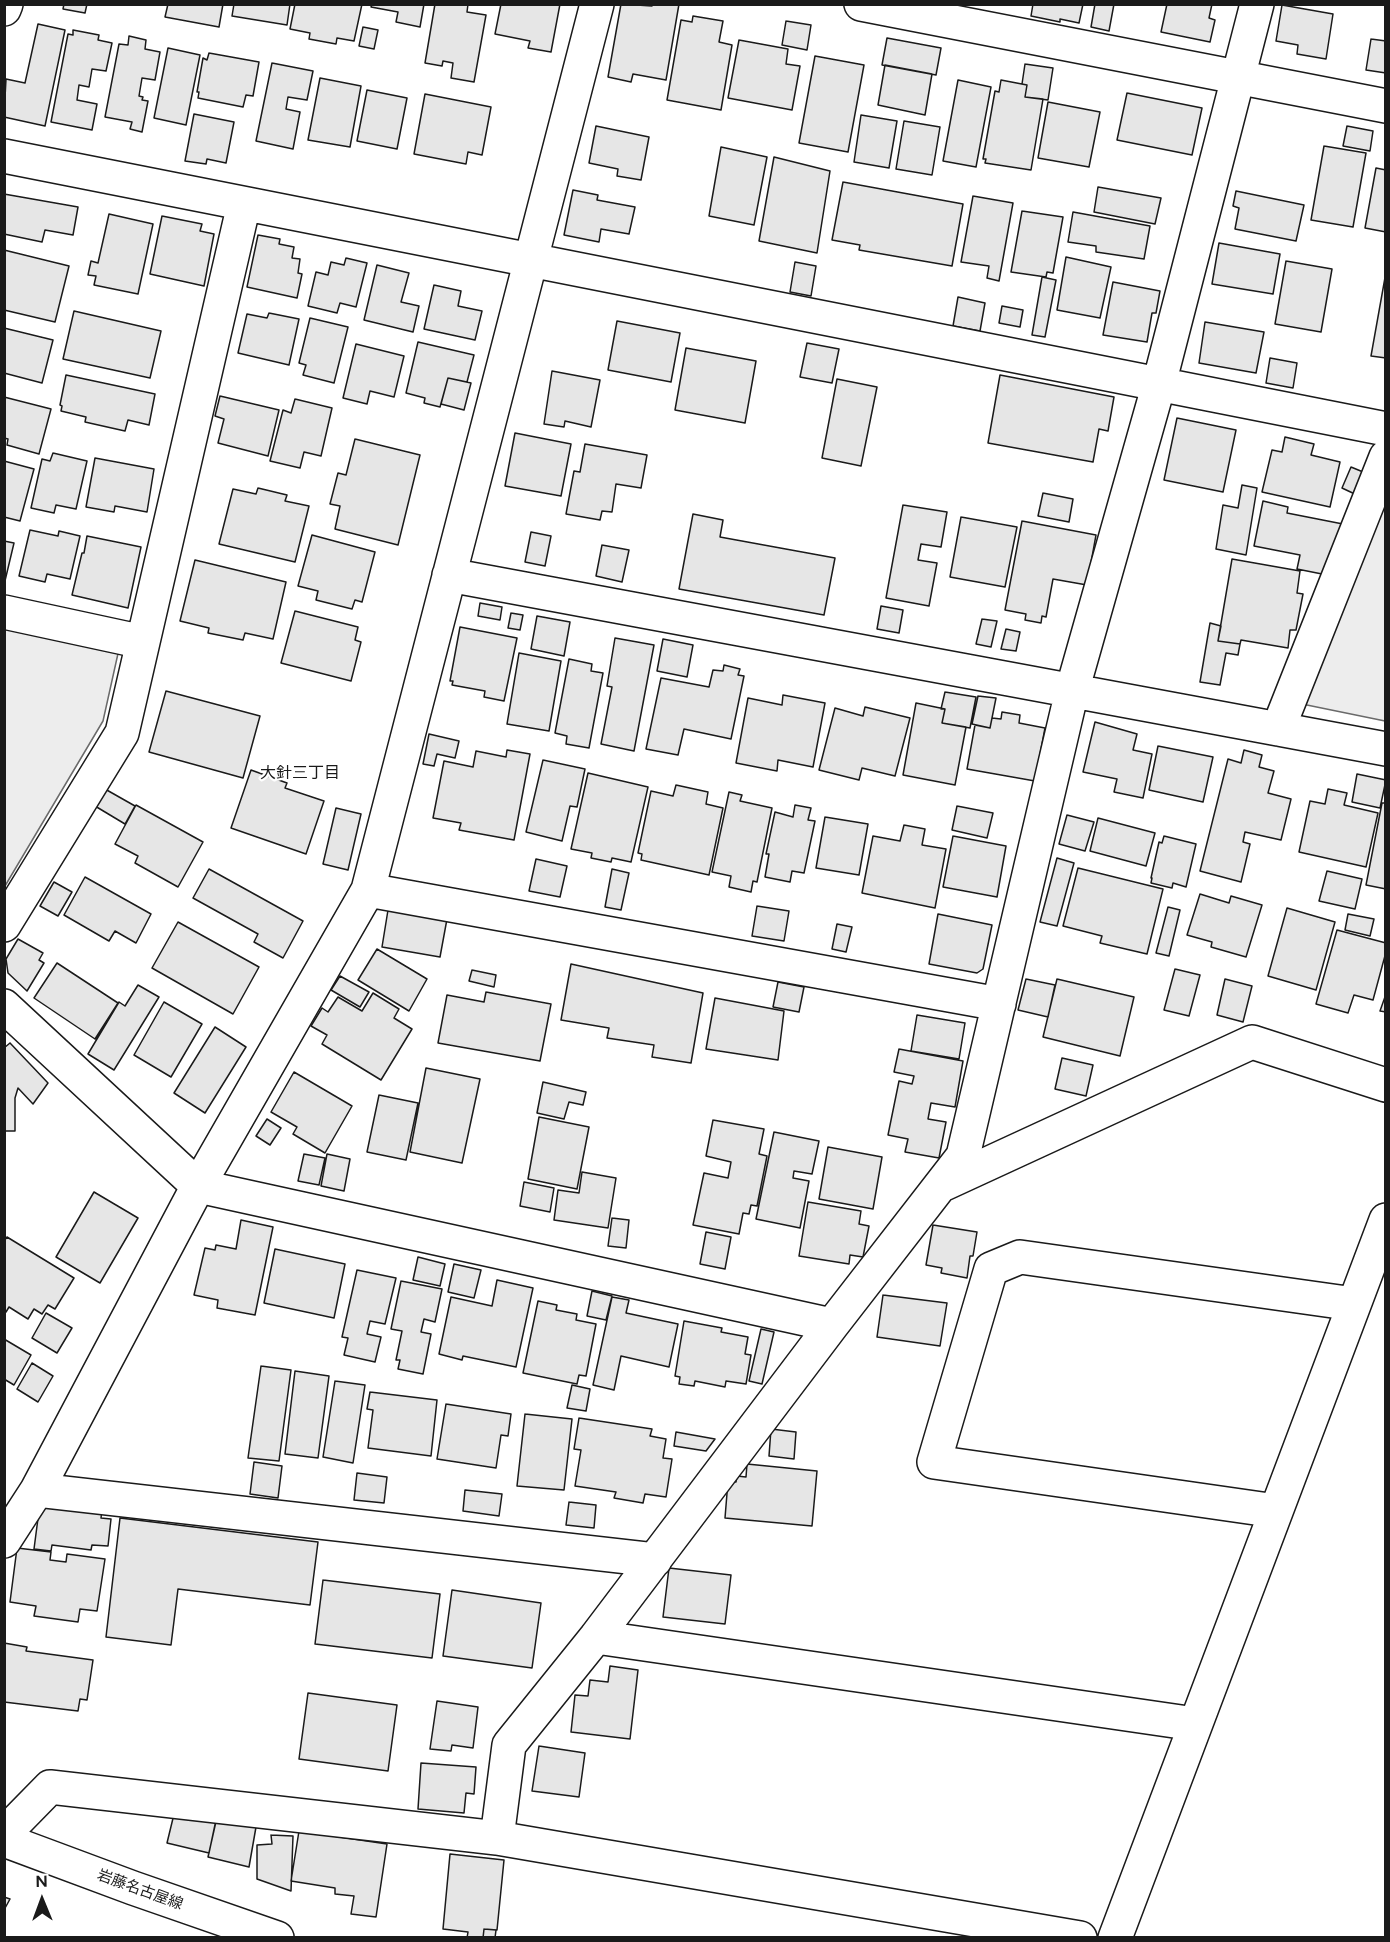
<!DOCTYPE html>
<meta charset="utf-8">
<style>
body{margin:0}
#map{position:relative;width:1390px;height:1942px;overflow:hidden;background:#fff;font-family:Figtree,sans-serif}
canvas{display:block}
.frame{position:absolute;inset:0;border:6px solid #1a1a1a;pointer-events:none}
.north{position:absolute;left:12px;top:1870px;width:60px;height:60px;-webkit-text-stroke:4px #fff;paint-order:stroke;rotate:359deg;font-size:16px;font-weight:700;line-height:24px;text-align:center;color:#1a1a1a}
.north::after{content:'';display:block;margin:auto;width:21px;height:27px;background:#1a1a1a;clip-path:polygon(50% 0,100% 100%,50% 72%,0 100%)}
</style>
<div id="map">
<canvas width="1390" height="1942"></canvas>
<div class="frame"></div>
<div class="north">N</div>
</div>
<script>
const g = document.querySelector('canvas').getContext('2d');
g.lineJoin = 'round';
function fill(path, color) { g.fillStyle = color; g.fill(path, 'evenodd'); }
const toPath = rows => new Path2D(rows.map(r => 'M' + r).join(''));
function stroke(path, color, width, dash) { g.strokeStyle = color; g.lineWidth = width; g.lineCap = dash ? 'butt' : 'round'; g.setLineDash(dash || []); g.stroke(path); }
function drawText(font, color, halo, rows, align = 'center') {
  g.font = font + ' Figtree,"Noto Sans JP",sans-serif'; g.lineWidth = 4.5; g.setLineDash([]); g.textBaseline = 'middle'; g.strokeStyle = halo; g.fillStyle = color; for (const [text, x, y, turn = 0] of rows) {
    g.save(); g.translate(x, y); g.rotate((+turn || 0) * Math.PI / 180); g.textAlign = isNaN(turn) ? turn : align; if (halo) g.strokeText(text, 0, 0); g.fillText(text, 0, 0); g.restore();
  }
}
const built = toPath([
 [1385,484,1385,721,1302,704,1385,484],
 [5,628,119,649,103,721,5,886,5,628]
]);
const building = toPath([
 [64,4,87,4,85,13,63,9,64,4],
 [168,4,223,4,219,27,165,17,168,4],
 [234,4,290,4,287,25,232,16,234,4],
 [295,4,362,4,354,41,337,38,336,44,309,39,310,33,290,29,295,4],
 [372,4,424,4,420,27,396,22,398,12,371,7,372,4],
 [435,4,468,4,467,12,486,15,474,82,451,78,453,63,443,61,442,66,425,63,435,4],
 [501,4,560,4,551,52,528,48,530,41,495,34,501,4],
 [621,4,652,6,652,4,679,4,666,80,633,74,631,82,608,77,621,4],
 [1033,4,1083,4,1079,23,1060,19,1060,22,1031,16,1033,4],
 [1095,4,1114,4,1109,31,1091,27,1095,4],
 [1167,4,1212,4,1209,18,1215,20,1210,42,1161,32,1167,4],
 [1282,5,1333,14,1326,59,1297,54,1298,45,1276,41,1282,5],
 [693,16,723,21,719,42,732,45,721,110,667,100,681,20,692,22,693,16],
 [786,21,811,25,807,50,782,45,786,21],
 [38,24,65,30,45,126,4,117,6,79,25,83,38,24],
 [363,27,378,30,374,49,359,46,363,27],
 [73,30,99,35,98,40,112,43,106,71,92,69,89,87,79,85,77,100,97,104,92,130,51,122,68,34,73,35,73,30],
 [129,36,146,40,145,49,160,52,155,80,142,78,139,96,143,97,142,100,148,101,142,132,130,129,132,122,105,117,119,44,128,45,129,36],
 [887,38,941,48,936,75,882,65,887,38],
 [1371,39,1386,41,1386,73,1366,70,1371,39],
 [739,40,788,49,786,64,800,66,792,110,728,98,739,40],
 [168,48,200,55,186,125,154,118,168,48],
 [209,53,259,62,253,96,246,95,243,107,198,98,199,92,197,92,203,58,207,60,209,53],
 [815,56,864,65,848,152,799,143,815,56],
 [272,63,313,71,307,100,288,97,286,109,300,112,293,149,256,141,272,63],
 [1025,64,1053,68,1048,100,1025,97,1027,85,1022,84,1025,64],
 [885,65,932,74,925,115,878,105,885,65],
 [320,78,361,86,350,147,308,140,320,78],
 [958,80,991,87,976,167,943,161,958,80],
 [1001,80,1027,85,1025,97,1043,99,1031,170,985,163,986,159,983,159,995,91,999,92,1001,80],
 [367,90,407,98,397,149,357,141,367,90],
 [1127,93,1202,108,1192,155,1117,140,1127,93],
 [425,94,491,107,482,155,468,152,466,164,414,154,425,94],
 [1048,102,1100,112,1089,167,1038,158,1048,102],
 [194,114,234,122,226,163,207,159,206,164,185,161,194,114],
 [861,115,897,121,889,168,854,162,861,115],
 [904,121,940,127,932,175,896,169,904,121],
 [596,126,649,137,641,180,617,176,618,169,589,163,596,126],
 [1347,126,1373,131,1370,151,1343,146,1347,126],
 [1324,146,1366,153,1353,227,1311,220,1324,146],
 [721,147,767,157,754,225,709,216,721,147],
 [774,157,830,171,817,253,759,241,774,157],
 [1376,168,1386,170,1386,232,1365,228,1376,168],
 [843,182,963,204,952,266,859,250,860,245,832,240,843,182],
 [1098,187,1161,198,1155,224,1094,212,1098,187],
 [573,190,598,195,597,200,635,207,629,234,601,229,599,242,564,235,573,190],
 [1236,191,1304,205,1296,241,1235,229,1239,208,1233,206,1236,191],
 [4,194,78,207,73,235,45,230,42,242,4,234,4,194],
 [973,196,1013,203,999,281,987,278,989,266,961,262,973,196],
 [1022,211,1063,217,1053,273,1047,272,1046,277,1011,272,1022,211],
 [1073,212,1150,226,1144,259,1096,252,1096,246,1068,242,1073,212],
 [109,214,153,224,138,294,94,285,96,276,88,275,91,261,98,263,109,214],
 [162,216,202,224,200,231,214,234,204,286,150,274,162,216],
 [258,235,280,239,279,244,294,247,292,258,300,259,298,273,302,274,297,298,247,287,258,235],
 [1219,243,1280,254,1273,294,1212,284,1219,243],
 [4,250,69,266,55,322,4,310,4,250],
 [1066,257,1111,267,1100,318,1057,310,1066,257],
 [346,258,367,263,356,307,340,303,337,313,308,306,316,272,328,275,331,262,344,265,346,258],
 [1286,261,1332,269,1321,332,1275,324,1286,261],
 [795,262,816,266,811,296,790,292,795,262],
 [377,265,409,273,401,302,419,306,413,332,364,320,377,265],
 [1386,272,1386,358,1371,356,1386,272],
 [1042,277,1056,280,1045,337,1032,335,1042,277],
 [1113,282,1160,291,1156,313,1152,313,1147,342,1103,335,1113,282],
 [434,285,461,291,458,306,482,311,475,340,424,329,434,285],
 [958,297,985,303,980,331,953,326,958,297],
 [1002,306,1023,310,1020,327,999,323,1002,306],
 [74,311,161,331,150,378,63,359,74,311],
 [269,313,299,319,289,365,238,353,247,314,267,318,269,313],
 [310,318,348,327,334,383,303,375,306,365,299,363,310,318],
 [617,321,680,333,671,382,608,370,617,321],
 [1205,322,1264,332,1256,373,1199,363,1205,322],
 [4,328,53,340,42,383,4,373,4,328],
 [418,342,474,355,467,382,448,378,440,407,424,403,425,398,406,393,418,342],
 [807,343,839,349,832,383,800,377,807,343],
 [356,344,404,356,394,397,370,391,367,404,343,398,356,344],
 [686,348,756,361,745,423,675,410,686,348],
 [1270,358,1297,363,1293,388,1266,383,1270,358],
 [552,371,600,380,591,427,565,421,564,427,544,424,552,371],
 [66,375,155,394,149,425,128,420,125,431,85,422,86,417,61,411,62,406,60,405,66,375],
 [1000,375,1114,397,1108,431,1099,429,1093,462,988,443,1000,375],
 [448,378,471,383,464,410,441,404,448,378],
 [837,379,877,387,861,466,822,458,837,379],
 [220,396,279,410,268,456,218,443,224,419,215,416,220,396],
 [4,397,51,409,39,454,7,445,8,439,4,438,4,397],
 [295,399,332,408,321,456,304,452,300,468,270,461,283,410,291,413,295,399],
 [1177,418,1236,430,1223,492,1164,480,1177,418],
 [515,433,571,444,561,496,505,486,515,433],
 [1285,437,1314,444,1311,455,1340,462,1330,507,1262,492,1272,450,1282,452,1285,437],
 [355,439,420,455,398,545,335,529,340,506,330,504,338,473,346,475,355,439],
 [585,444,647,455,641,488,616,484,612,512,602,511,600,520,566,514,574,471,580,472,585,444],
 [53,453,87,461,76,509,56,505,54,513,31,508,42,459,50,461,53,453],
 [95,458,154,469,147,512,115,506,114,512,86,507,95,458],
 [4,461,34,469,20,521,4,517,4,461],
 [1351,467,1368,474,1359,496,1342,488,1351,467],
 [1242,485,1257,488,1246,555,1216,549,1223,505,1238,508,1242,485],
 [258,488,287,495,285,501,309,506,295,562,219,544,233,489,256,494,258,488],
 [1043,493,1073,499,1069,522,1038,516,1043,493],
 [1263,501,1288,507,1287,513,1348,525,1327,575,1297,569,1300,555,1254,546,1263,501],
 [903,505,947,512,941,547,921,544,918,560,937,563,929,606,886,598,903,505],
 [693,514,723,520,720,537,835,558,824,615,679,589,693,514],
 [961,517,1017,527,1005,587,950,577,961,517],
 [1022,521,1096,535,1087,585,1053,579,1046,617,1042,616,1041,623,1025,620,1026,614,1005,610,1022,521],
 [30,530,58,536,59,531,80,536,70,579,47,574,45,582,19,576,30,530],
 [531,532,551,536,545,566,525,562,531,532],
 [312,535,375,552,362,602,355,600,352,609,316,600,318,591,298,586,312,535],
 [87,536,141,547,128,608,72,595,82,553,84,553,87,536],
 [4,541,14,543,4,585,4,541],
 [602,545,629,550,622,582,596,576,602,545],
 [1232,559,1300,571,1297,593,1303,594,1296,630,1290,630,1288,648,1241,640,1240,644,1218,641,1232,559],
 [195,560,286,582,273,639,245,633,243,640,208,633,209,628,180,621,195,560],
 [480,603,502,607,500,620,478,616,480,603],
 [881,606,903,610,899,633,877,629,881,606],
 [295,611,358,627,355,640,361,642,351,681,281,663,295,611],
 [511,613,523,615,520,630,508,628,511,613],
 [537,616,570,622,564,656,531,649,537,616],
 [982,619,997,621,991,647,976,644,982,619],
 [1210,623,1221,626,1218,641,1240,644,1238,655,1226,653,1220,685,1200,682,1210,623],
 [460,627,517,638,504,701,484,697,485,691,452,685,453,681,450,681,460,627],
 [1006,629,1020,632,1016,651,1001,649,1006,629],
 [615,638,654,645,634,751,601,744,612,687,607,686,615,638],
 [663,639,693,645,687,677,657,671,663,639],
 [519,653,561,661,549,731,507,724,519,653],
 [569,659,592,664,591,671,603,673,589,748,566,744,567,736,555,733,569,659],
 [724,665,740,669,738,675,744,676,731,739,684,729,678,755,646,749,661,678,709,687,713,670,723,671,724,665],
 [166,691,260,716,243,778,149,752,166,691],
 [945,692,976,697,970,728,942,723,945,709,941,709,945,692],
 [783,695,825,703,813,767,778,760,777,771,736,763,748,698,782,705,783,695],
 [978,696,996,698,990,728,972,724,978,696],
 [916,703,945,709,942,723,966,727,955,785,903,775,916,703],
 [865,707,910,718,895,776,862,768,859,780,819,770,835,708,863,716,865,707],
 [1002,712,1020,715,1019,723,1045,728,1035,781,967,769,975,725,990,728,992,718,1001,719,1002,712],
 [1095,722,1137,734,1133,750,1152,754,1143,798,1114,792,1117,779,1083,772,1095,722],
 [429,734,459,741,455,758,437,754,434,766,423,764,429,734],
 [1158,746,1213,757,1203,802,1149,790,1158,746],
 [507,750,530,754,514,840,459,830,461,823,433,818,444,761,473,767,476,751,506,757,507,750],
 [1244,750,1262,755,1259,767,1274,771,1268,793,1291,799,1281,840,1245,832,1243,842,1250,844,1241,882,1200,871,1228,759,1241,763,1244,750],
 [543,760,585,769,577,807,570,806,562,841,526,832,543,760],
 [251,770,287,783,285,788,324,801,306,854,231,828,251,770],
 [588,773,648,787,631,862,612,858,611,862,591,858,592,853,571,849,588,773],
 [1357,774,1386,780,1380,808,1352,802,1357,774],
 [676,785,708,792,706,804,723,808,709,875,641,860,642,854,638,853,651,791,673,796,676,785],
 [105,789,135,806,125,824,95,806,105,789],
 [1328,789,1347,793,1344,805,1378,813,1366,867,1299,852,1310,801,1325,804,1328,789],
 [729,792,742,795,740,801,772,808,757,882,753,881,751,892,729,887,731,876,712,872,729,792],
 [1382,803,1386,803,1386,889,1366,885,1382,803],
 [136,805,203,842,178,887,135,863,138,856,115,844,136,805],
 [795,805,811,808,808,820,815,821,804,873,792,871,790,882,765,877,769,854,766,854,775,812,793,817,795,805],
 [957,806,993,813,987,838,952,830,957,806],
 [336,808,361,814,348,870,323,864,336,808],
 [1067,815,1094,822,1085,851,1059,844,1067,815],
 [825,817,868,824,859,875,816,868,825,817],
 [1098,818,1155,833,1146,866,1090,851,1098,818],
 [904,825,925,829,922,845,946,849,935,908,862,893,873,836,900,841,904,825],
 [953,836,1006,846,997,897,943,887,953,836],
 [1164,836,1196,844,1186,887,1173,883,1172,888,1151,883,1152,878,1151,878,1159,842,1162,843,1164,836],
 [1057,858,1074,863,1057,926,1040,922,1057,858],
 [536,859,567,866,560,897,529,891,536,859],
 [1078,868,1163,889,1147,954,1100,943,1102,936,1063,926,1078,868],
 [209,869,303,921,283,958,254,942,258,934,193,898,209,869],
 [612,869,629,873,621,910,605,907,612,869],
 [1327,871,1362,879,1355,909,1319,901,1327,871],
 [85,877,151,914,136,943,115,931,109,941,64,915,85,877],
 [54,882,72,892,58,916,40,906,54,882],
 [1200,894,1229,903,1231,896,1262,905,1246,957,1211,947,1212,942,1187,935,1200,894],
 [757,906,789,911,784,941,752,936,757,906],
 [1168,907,1180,910,1169,956,1156,953,1168,907],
 [1287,908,1335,922,1316,990,1268,976,1287,908],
 [388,910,447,919,440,957,382,947,388,910],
 [938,914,992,925,983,969,977,973,929,964,938,914],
 [1348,914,1374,919,1370,936,1345,930,1348,914],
 [178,922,259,967,233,1014,152,968,178,922],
 [837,924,852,927,846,952,832,949,837,924],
 [1337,930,1386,943,1386,952,1373,1000,1354,995,1348,1013,1316,1004,1337,930],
 [18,939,43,953,39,960,44,963,27,991,8,973,6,959,18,939],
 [377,949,427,979,409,1011,358,980,377,949],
 [57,963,118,1003,95,1039,34,998,57,963],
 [571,964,703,993,691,1063,652,1057,654,1045,607,1038,609,1028,561,1020,571,964],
 [1175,969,1200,975,1189,1016,1164,1010,1175,969],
 [472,970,496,975,494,987,469,981,472,970],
 [340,976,369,992,360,1007,331,990,340,976],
 [1026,979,1055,985,1048,1017,1018,1010,1026,979],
 [1057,979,1134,997,1120,1056,1043,1037,1057,979],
 [1225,979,1252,986,1243,1022,1217,1015,1225,979],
 [778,982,804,987,799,1012,773,1007,778,982],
 [138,985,159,997,114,1070,88,1054,119,1002,125,1006,138,985],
 [486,992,551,1004,540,1061,438,1043,447,995,484,1002,486,992],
 [373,993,399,1009,394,1018,412,1029,381,1080,322,1044,327,1035,311,1026,322,1008,328,1012,338,997,362,1011,373,993],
 [1386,994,1386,1012,1380,1011,1386,994],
 [715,998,784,1011,778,1060,706,1049,715,998],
 [164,1002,202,1024,171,1077,134,1055,164,1002],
 [917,1015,965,1023,959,1059,911,1051,917,1015],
 [215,1027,246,1047,205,1113,174,1093,215,1027],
 [10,1043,48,1083,33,1104,18,1088,15,1098,15,1131,4,1131,4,1048,10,1043],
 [899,1049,963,1061,955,1107,931,1103,928,1119,946,1122,939,1158,905,1152,908,1139,888,1135,899,1081,912,1084,914,1076,894,1072,899,1049],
 [1062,1058,1093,1065,1086,1096,1055,1089,1062,1058],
 [426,1068,480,1079,462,1163,410,1152,426,1068],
 [294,1072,352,1106,325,1153,293,1134,297,1127,271,1112,294,1072],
 [543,1082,586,1092,583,1105,569,1102,564,1119,537,1113,543,1082],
 [379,1095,418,1103,406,1160,367,1152,379,1095],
 [539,1117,589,1127,577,1189,528,1179,539,1117],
 [267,1119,281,1128,270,1145,256,1136,267,1119],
 [713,1120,764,1129,759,1154,767,1156,757,1206,751,1205,749,1214,743,1213,739,1234,693,1225,704,1173,728,1178,731,1162,706,1156,713,1120],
 [774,1132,819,1141,812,1174,794,1171,793,1178,809,1181,800,1228,756,1219,774,1132],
 [828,1147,882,1157,873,1209,819,1199,828,1147],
 [304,1154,325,1158,319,1185,298,1181,304,1154],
 [327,1154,350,1159,344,1191,321,1186,327,1154],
 [582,1172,616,1178,608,1228,554,1220,558,1190,579,1193,582,1172],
 [524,1182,554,1188,550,1212,520,1206,524,1182],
 [94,1192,138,1218,100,1283,56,1257,94,1192],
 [808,1202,861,1211,859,1224,869,1226,863,1257,850,1255,849,1264,799,1256,808,1202],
 [612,1218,629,1220,626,1248,608,1246,612,1218],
 [241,1220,273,1227,255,1315,217,1308,218,1300,194,1295,205,1248,215,1250,216,1245,236,1249,241,1220],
 [933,1225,977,1232,973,1256,970,1256,967,1278,941,1273,942,1268,926,1265,933,1225],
 [706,1232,731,1237,725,1269,700,1264,706,1232],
 [7,1237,74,1278,55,1309,48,1305,42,1314,34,1309,28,1319,9,1307,6,1312,4,1312,4,1241,7,1237],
 [275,1249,345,1264,334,1318,264,1303,275,1249],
 [418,1257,445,1264,440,1286,413,1280,418,1257],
 [454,1264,481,1270,474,1298,448,1292,454,1264],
 [357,1270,396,1278,385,1324,370,1321,367,1334,381,1337,375,1362,344,1355,348,1338,342,1337,357,1270],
 [497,1280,533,1288,516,1367,463,1356,462,1360,439,1354,451,1297,492,1306,497,1280],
 [401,1281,442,1289,435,1322,424,1319,421,1332,431,1334,423,1374,398,1369,400,1360,396,1360,402,1331,391,1329,401,1281],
 [592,1291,612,1296,606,1320,587,1316,592,1291],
 [883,1295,947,1303,940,1346,877,1337,883,1295],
 [612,1297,629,1300,626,1313,678,1324,669,1367,621,1356,614,1390,593,1385,612,1297],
 [538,1301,557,1305,556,1310,577,1314,576,1320,596,1324,586,1376,579,1375,577,1384,523,1373,538,1301],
 [46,1313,72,1328,57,1353,32,1338,46,1313],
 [684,1321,722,1328,721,1332,748,1337,745,1354,751,1355,746,1384,726,1381,725,1387,695,1381,694,1386,679,1384,680,1377,675,1376,684,1321],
 [761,1329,774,1332,762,1384,749,1381,761,1329],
 [4,1339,31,1355,14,1385,4,1379,4,1339],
 [32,1363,53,1376,38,1402,17,1389,32,1363],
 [261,1366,291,1370,279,1461,248,1458,261,1366],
 [295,1371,329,1376,318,1458,285,1454,295,1371],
 [335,1381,365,1385,353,1463,323,1457,335,1381],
 [572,1385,590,1389,586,1411,567,1408,572,1385],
 [370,1392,437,1400,431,1456,368,1448,373,1410,367,1409,370,1392],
 [446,1404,511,1414,508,1436,501,1435,496,1468,437,1459,446,1404],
 [525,1414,572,1419,564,1490,517,1486,525,1414],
 [579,1418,652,1429,650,1436,666,1439,663,1458,672,1459,666,1497,645,1494,643,1503,614,1498,616,1492,575,1486,581,1450,574,1449,579,1418],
 [771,1429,796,1432,794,1459,769,1456,771,1429],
 [676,1432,715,1439,706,1451,674,1446,676,1432],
 [254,1462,282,1466,278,1498,250,1494,254,1462],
 [747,1464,817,1471,812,1526,725,1518,728,1481,736,1482,737,1476,746,1477,747,1464],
 [357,1473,387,1477,384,1503,354,1500,357,1473],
 [465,1490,502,1494,499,1516,463,1511,465,1490],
 [569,1502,596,1505,594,1528,566,1525,569,1502],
 [40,1503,102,1510,101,1518,111,1519,108,1546,92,1545,91,1550,52,1545,51,1551,34,1549,40,1503],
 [120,1518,318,1542,310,1605,178,1589,171,1645,106,1637,120,1518],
 [17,1548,51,1552,50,1560,66,1562,67,1554,105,1559,97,1611,80,1609,78,1622,34,1616,36,1606,10,1602,17,1548],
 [669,1568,731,1575,725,1624,663,1617,669,1568],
 [323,1580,440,1594,432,1658,315,1644,323,1580],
 [452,1590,541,1603,532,1668,443,1656,452,1590],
 [4,1643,27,1647,26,1651,93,1660,87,1700,80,1699,78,1711,4,1702,4,1643],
 [610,1666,638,1670,630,1739,571,1732,575,1695,588,1696,590,1680,608,1682,610,1666],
 [308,1693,397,1705,388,1771,299,1759,308,1693],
 [437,1701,478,1707,473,1748,452,1745,451,1751,430,1749,437,1701],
 [539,1746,585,1753,579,1797,532,1791,539,1746],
 [421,1763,476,1767,474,1794,466,1793,464,1813,418,1809,421,1763],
 [175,1810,216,1820,209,1853,167,1843,175,1810],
 [217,1817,256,1827,249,1867,208,1857,217,1817],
 [299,1831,387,1844,376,1917,351,1914,354,1896,335,1894,335,1888,291,1881,299,1831],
 [271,1835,293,1836,291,1891,257,1879,257,1845,272,1844,271,1835],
 [450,1854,504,1860,497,1930,484,1929,483,1938,467,1938,468,1932,443,1929,450,1854],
 [4,1897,10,1899,4,1910,4,1897],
 [484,1929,496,1930,495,1938,483,1938,484,1929]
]);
const minor = toPath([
 [861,4,1386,106],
 [4,9,6,4],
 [4,156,1386,429],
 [449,575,1386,749],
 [4,612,143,642],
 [1278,729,1386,457],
 [368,890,999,1004],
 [4,925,122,733,244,204],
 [4,1006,198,1186,832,1325],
 [944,1184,1252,1042,1386,1085],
 [37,1490,655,1560],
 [1276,1511,934,1462,991,1269,1020,1257,1354,1304],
 [4,1541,37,1490,198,1186,368,890,597,4],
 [596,1637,1195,1724],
 [4,1834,50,1787,497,1838,1080,1938],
 [497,1838,509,1745,596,1637,832,1325,963,1156,1072,691,1159,384,1257,4],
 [1115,1938,1386,1220]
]);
const major = toPath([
 [4,1840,133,1888,277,1938]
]);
const streetNames = [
 ["岩藤名古屋線",140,1890,20]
];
const neighbourhoodNames = [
 ["大針三丁目",300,773]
];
fill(built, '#ededed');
stroke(built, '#6a6a6a', 1.5);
fill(building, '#e6e6e6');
stroke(building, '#1a1a1a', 1.5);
stroke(minor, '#1a1a1a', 36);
stroke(major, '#1a1a1a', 36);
stroke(minor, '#fff', 33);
stroke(major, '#fff', 33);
drawText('15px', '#1a1a1a', '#fff', streetNames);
drawText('16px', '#1a1a1a', '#fff', neighbourhoodNames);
</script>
